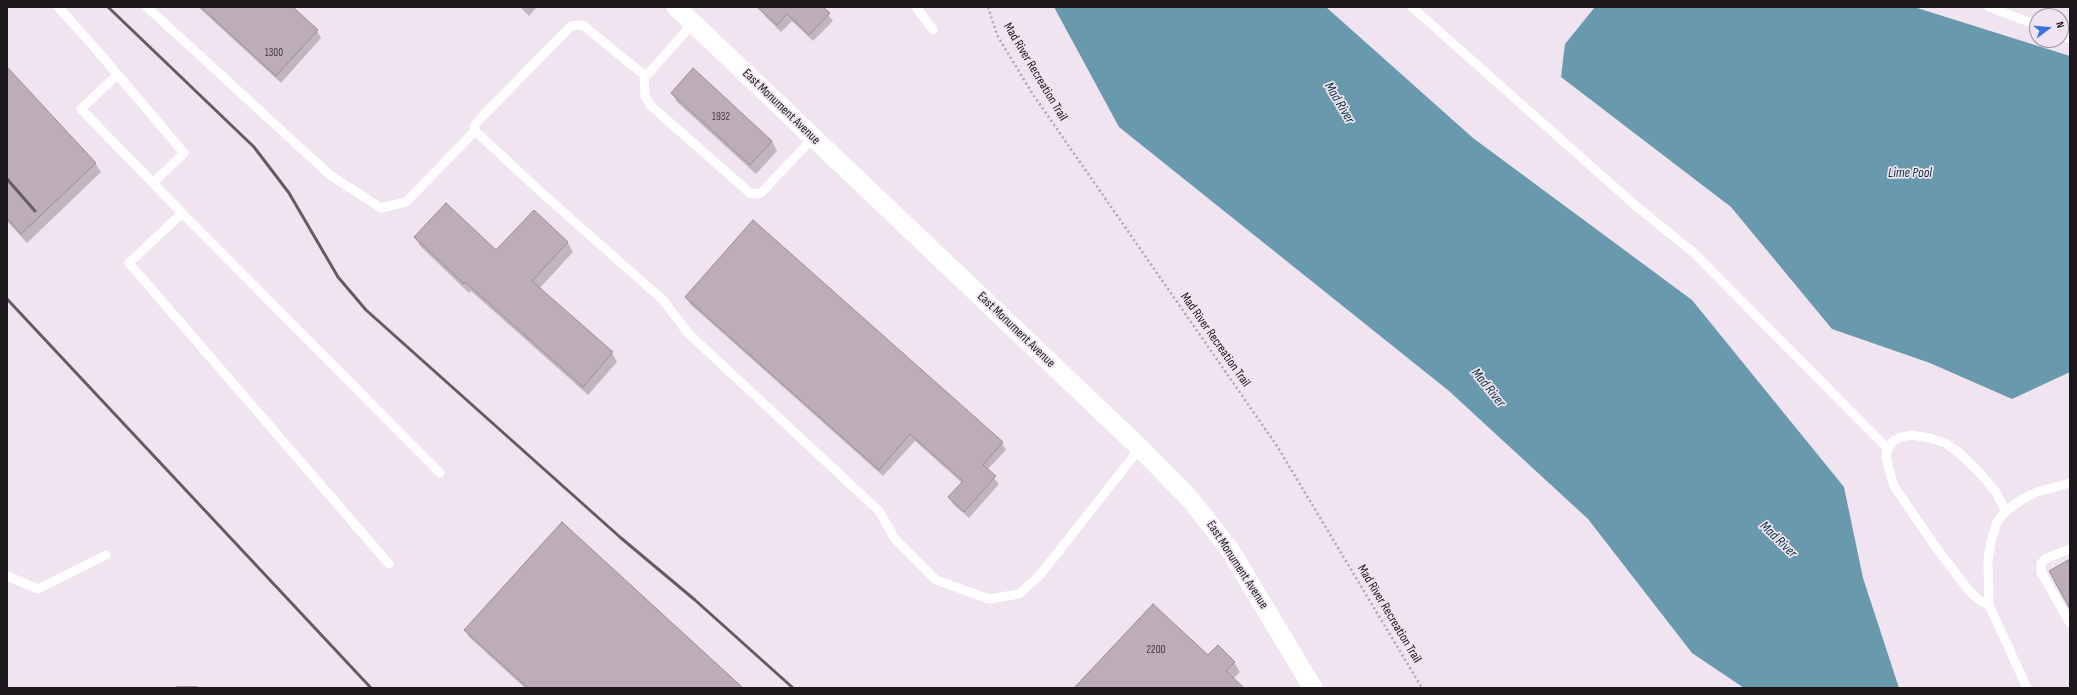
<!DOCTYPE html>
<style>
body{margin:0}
#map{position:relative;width:2077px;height:695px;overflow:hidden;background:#f1e4f1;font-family:"Sofia Sans Condensed",sans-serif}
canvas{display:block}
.frame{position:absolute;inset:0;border:8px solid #1c171b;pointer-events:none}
.north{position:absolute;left:2029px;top:8px;width:40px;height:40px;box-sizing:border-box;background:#f1e4f1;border:1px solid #9c929b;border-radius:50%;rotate:74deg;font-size:11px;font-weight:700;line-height:16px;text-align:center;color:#1c171b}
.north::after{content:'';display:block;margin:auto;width:14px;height:18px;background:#3b73e3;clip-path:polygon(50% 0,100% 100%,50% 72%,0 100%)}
</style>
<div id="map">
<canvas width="2077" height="695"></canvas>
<div class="frame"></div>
<div class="north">N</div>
</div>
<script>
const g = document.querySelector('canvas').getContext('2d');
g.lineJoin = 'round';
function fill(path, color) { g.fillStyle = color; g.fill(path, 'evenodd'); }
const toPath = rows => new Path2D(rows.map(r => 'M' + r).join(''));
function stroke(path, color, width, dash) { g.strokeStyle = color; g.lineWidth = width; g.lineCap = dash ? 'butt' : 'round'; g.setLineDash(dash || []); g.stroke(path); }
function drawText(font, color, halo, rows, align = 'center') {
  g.font = font + ' "Sofia Sans Condensed",sans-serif'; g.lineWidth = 3.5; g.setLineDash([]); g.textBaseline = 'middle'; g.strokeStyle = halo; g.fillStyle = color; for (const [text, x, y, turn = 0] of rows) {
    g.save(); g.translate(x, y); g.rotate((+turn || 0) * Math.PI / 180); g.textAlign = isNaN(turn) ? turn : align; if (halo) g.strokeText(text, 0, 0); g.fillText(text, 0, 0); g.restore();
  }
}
const water = toPath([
 [1054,7,1326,7,1473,138,1692,300,1844,487,1863,578,1899,688,1744,688,1692,653,1588,519,1449,391,1119,127],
 [1595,7,1914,7,2070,56,2070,372,2012,399,1930,363,1832,329,1731,207,1561,77,1565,44]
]);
const shadow = toPath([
 [198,7,291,7,317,31,321,38,281,83],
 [520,7,537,7,529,16],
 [762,7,822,7,833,21,813,41,792,21,781,32,765,16,760,9],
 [7,69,95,163,101,172,27,243,7,221],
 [672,93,772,141,777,151,756,174,677,102],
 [534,211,568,243,573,252,539,289,612,353,617,362,588,395,471,291,469,293,421,247,415,238,496,252],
 [686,297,1002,443,1006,450,987,470,999,484,969,518,953,504,949,497,962,483,915,441,883,476,690,304],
 [465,630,742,688,525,688,469,637],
 [1208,657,1234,662,1240,672,1233,679,1242,688,1075,688]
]);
const building = toPath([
 [201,7,293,7,318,30,276,76,201,7],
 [757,7,823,7,830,13,809,35,787,14,777,25,757,7],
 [7,67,96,163,21,234,7,218,7,67],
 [693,68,772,141,750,165,671,93,693,68],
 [446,203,496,250,534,210,568,242,532,281,613,352,583,387,465,282,464,284,414,237,446,203],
 [753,220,1003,442,983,465,996,476,964,512,948,497,963,481,910,434,879,470,685,297,753,220],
 [562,522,743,688,528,688,464,630,562,522],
 [2070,559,2070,609,2049,571,2070,559],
 [1153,604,1208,655,1218,645,1235,662,1226,671,1244,688,1074,688,1153,604]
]);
const path = toPath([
 [988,7,997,35,1032,93,1277,446,1422,688]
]);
const lane = toPath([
 [58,7,95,48,184,153,153,183,182,213,129,263,389,564],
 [147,7,330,175,381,208,406,202,475,131],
 [916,7,933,30],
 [1412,7,1636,206,1694,253,1888,449,1886,454,1889,470,1894,486,1935,546,1970,592,1979,600,1989,605],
 [1989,7,2037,25],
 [693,23,649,73,644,75,584,26,577,25,571,26,477,122,474,127,475,131,543,194,663,300,688,333,879,511,895,539,936,580,989,599,1019,594,1040,575,1140,448],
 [2061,35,2070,39],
 [117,75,81,109,153,183],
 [644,75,645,96,650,105,750,193,757,194,762,192,813,138],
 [182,213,440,473],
 [1888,449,1893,441,1901,437,1912,435,1930,438,1945,443,1958,452,1980,473,1995,491,2006,511,1997,522,1991,541,1988,560,1989,605,2027,688],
 [2006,511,2021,500,2037,492,2070,483],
 [2070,549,2045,559,2041,564,2041,572,2070,623],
 [7,576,38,589,106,555]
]);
const street = toPath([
 [676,7,1140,448,1191,500,1230,550,1313,688]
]);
const rail = toPath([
 [108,7,254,147,289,193,338,277,366,310,621,538,695,600,793,688],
 [7,179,35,211],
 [7,299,371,688],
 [177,688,197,688]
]);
const numberNames = [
 ["1300",274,53],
 ["1932",721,117],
 ["2200",1156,650]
];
const streetNames = [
 ["Mad River Recreation Trail",1035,72,59],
 ["East Monument Avenue",781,107,44],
 ["East Monument Avenue",1016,330,44],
 ["Mad River Recreation Trail",1215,340,55],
 ["East Monument Avenue",1237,565,57],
 ["Mad River Recreation Trail",1389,614,59]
];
const waterNames = [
 ["Mad River",1339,103,59],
 ["Lime Pool",1910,173],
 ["Mad River",1488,388,51],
 ["Mad River",1778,540,44]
];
fill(water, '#6999ad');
fill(shadow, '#0003');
fill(building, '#bdadb6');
stroke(building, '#9a8a93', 1);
stroke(path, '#afa4af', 2.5, [2, 3]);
stroke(lane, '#fff', 9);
stroke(street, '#fff', 19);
stroke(rail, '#645c63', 3);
drawText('11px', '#443c42', null, numberNames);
drawText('13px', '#1c171b', '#f1e4f1', streetNames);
drawText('italic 14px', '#043140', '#f1e4f1', waterNames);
</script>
